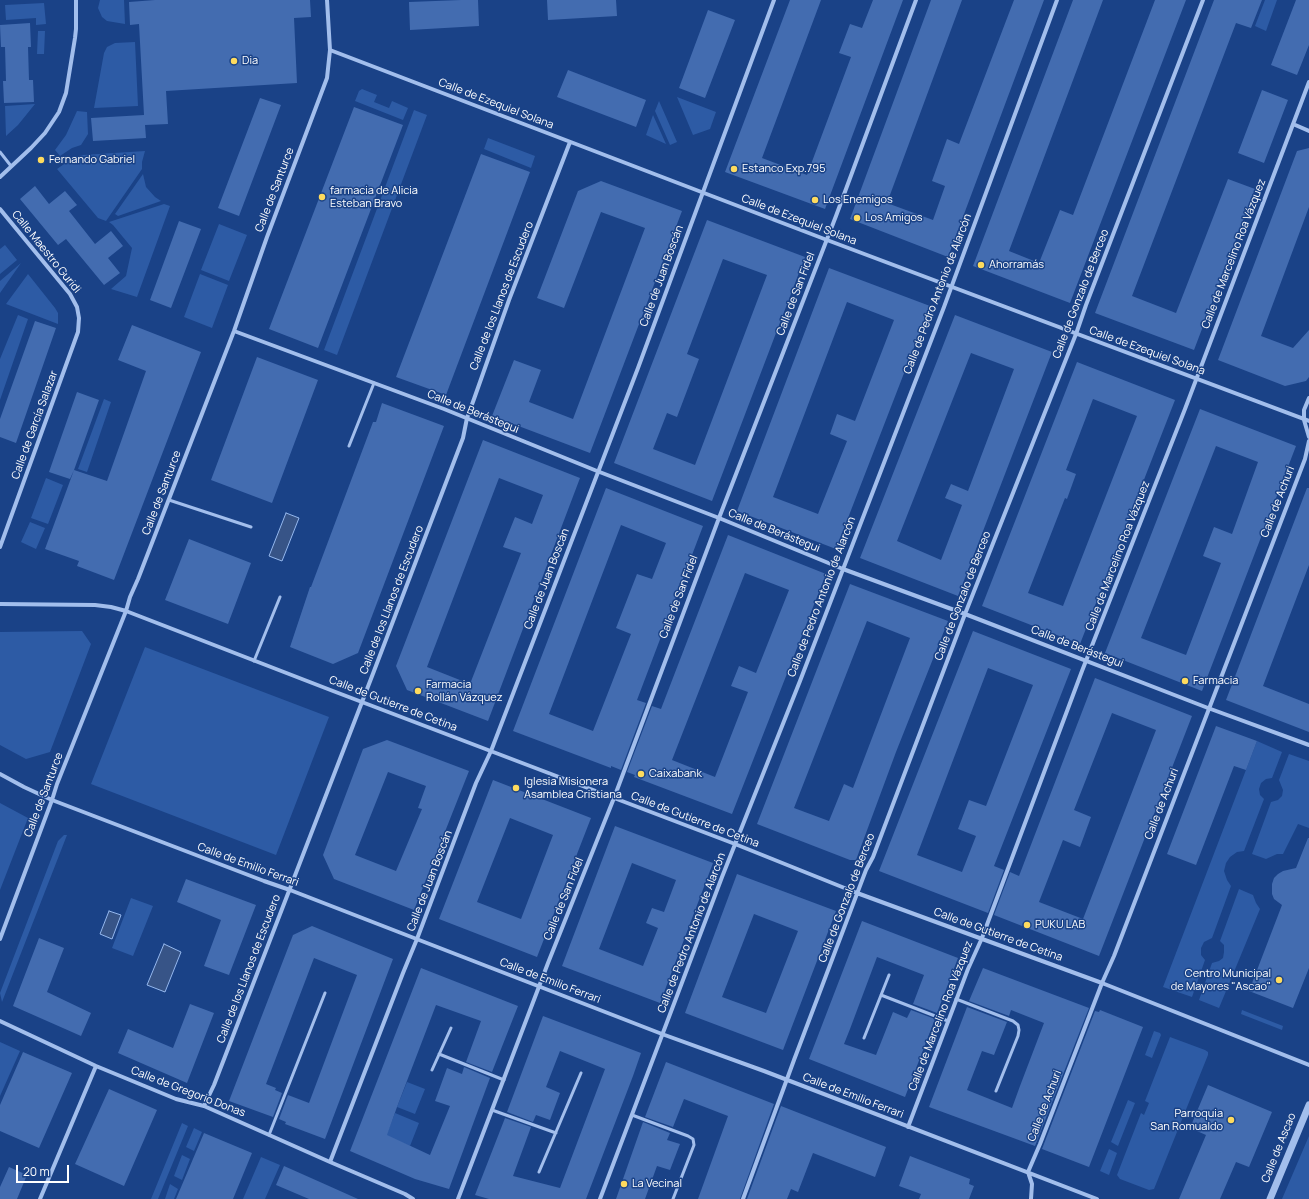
<!DOCTYPE html>
<meta charset="utf-8">
<style>
body{margin:0}
#map{position:relative;width:1309px;height:1199px;overflow:hidden;background:#1a4287;font-family:Manrope,sans-serif}
canvas{display:block}
.scale{position:absolute;left:16px;top:1165px;width:53px;height:18px;box-sizing:border-box;border:2px solid #fff;border-top:0;padding-left:5px;font-size:12px;line-height:14px;white-space:nowrap;color:#fff;-webkit-text-stroke:3px #1a4287;paint-order:stroke}
</style>
<div id="map">
<canvas width="1309" height="1199"></canvas>
<div class="scale">20 m</div>
</div>
<script>
const g = document.querySelector('canvas').getContext('2d');
g.lineJoin = 'round';
function fill(path, color) { g.fillStyle = color; g.fill(path, 'evenodd'); }
const toPath = rows => new Path2D(rows.map(r => 'M' + r).join(''));
function stroke(path, color, width, dash) { g.strokeStyle = color; g.lineWidth = width; g.lineCap = dash ? 'butt' : 'round'; g.setLineDash(dash || []); g.stroke(path); }
function drawText(font, color, halo, rows, align = 'center') {
  g.font = font + ' Manrope,sans-serif'; g.lineWidth = 3; g.setLineDash([]); g.textBaseline = 'middle'; g.strokeStyle = halo; g.fillStyle = color; for (const [text, x, y, turn = 0] of rows) {
    g.save(); g.translate(x, y); g.rotate((+turn || 0) * Math.PI / 180); g.textAlign = isNaN(turn) ? turn : align; if (halo) g.strokeText(text, 0, 0); g.fillText(text, 0, 0); g.restore();
  }
}
const green = toPath([
 [100,0,124,0,125,24,107,21,102,17,98,8],
 [1265,0,1277,0,1266,31,1255,26],
 [44,3,46,24,36,25,36,18,6,20,5,5],
 [38,31,45,31,44,54,37,54],
 [135,42,138,106,94,108,104,53,107,47,115,43],
 [362,89,377,95,374,102,389,108,392,101,408,108,403,120,355,101,359,91],
 [677,97,716,112,710,129,693,135],
 [659,101,677,142,670,145,655,111],
 [35,104,18,125,6,136,5,106],
 [414,110,427,115,337,355,324,350],
 [77,111,87,112,88,134,81,145,72,148,60,156,55,150,66,135],
 [653,115,666,144,646,135],
 [488,138,535,156,531,168,484,149],
 [145,151,142,162,142,169,106,221,98,218,57,169,74,157,83,155],
 [143,174,146,187,155,197,161,201,118,216,115,214],
 [164,204,170,206,137,297,111,289,126,276,132,248,113,225,109,222],
 [219,224,247,235,229,281,201,270],
 [5,245,17,260,0,274,0,249],
 [21,263,0,293,0,281],
 [28,274,55,308,58,313,58,324,6,304],
 [200,274,228,285,212,328,184,317],
 [18,315,28,319,0,400,0,359],
 [104,399,111,402,87,472,78,469],
 [46,478,63,485,48,524,31,518],
 [30,522,45,528,36,549,21,542],
 [82,631,91,644,50,752,26,759,0,745,0,632],
 [145,647,329,717,276,855,91,784],
 [1257,741,1282,752,1272,778,1266,779,1261,783,1259,789,1260,795,1264,799,1244,851,1237,852,1230,857,1226,863,1224,871,1227,880,1231,886,1212,938,1204,942,1201,948,1201,955,1205,960,1192,997,1163,987],
 [1289,754,1309,761,1309,828,1298,824,1283,854,1277,854,1266,859,1252,854,1271,802,1278,800,1282,796,1283,790,1279,780],
 [0,803,28,818,0,890],
 [64,835,67,835,2,1002,0,993,58,841],
 [1239,889,1253,895,1256,903,1260,909,1219,1008,1199,1000,1212,963,1219,961,1223,958,1224,952,1224,945,1220,941],
 [131,898,153,906,133,956,112,948],
 [1242,1010,1283,1026,1282,1030,1241,1014],
 [1154,1031,1160,1033,1161,1035,1152,1058,1145,1055],
 [1170,1037,1205,1050,1208,1052,1208,1055,1154,1189,1149,1190,1120,1179,1117,1175,1141,1113,1144,1115,1149,1103,1145,1101],
 [0,1042,20,1051,0,1096],
 [407,1082,425,1089,415,1114,397,1107],
 [1128,1100,1135,1103,1118,1146,1111,1142],
 [395,1113,419,1123,410,1146,386,1136],
 [182,1123,188,1126,158,1199,151,1199],
 [194,1128,202,1132,194,1151,186,1147],
 [1309,1136,1309,1199,1282,1199],
 [1109,1149,1117,1153,1109,1175,1100,1171],
 [182,1155,190,1159,182,1180,174,1176],
 [261,1157,280,1165,265,1199,243,1199],
 [170,1184,178,1189,174,1199,165,1199]
]);
const water = toPath([
 [286,513,299,518,282,561,269,556,286,513],
 [109,911,121,915,112,939,100,934,109,911],
 [164,944,181,952,165,992,147,985,164,944]
]);
const building = toPath([
 [155,0,310,0,311,17,294,18,297,83,166,91,168,124,145,125,146,138,93,141,91,118,144,115,139,24,130,25,129,2],
 [461,0,478,0,479,26,410,30,409,2],
 [547,0,616,0,617,16,548,20],
 [790,0,821,0,762,158,807,175,851,57,839,53,850,24,862,28,873,0,903,0,825,209,725,172],
 [931,0,962,0,887,203,933,220,945,186,932,181,947,139,959,144,1014,0,1044,0,948,257,850,219],
 [1073,0,1103,0,1009,251,1039,263,1060,210,1073,215,1155,0,1186,0,1070,303,973,266],
 [1214,0,1262,0,1251,28,1236,23,1132,296,1176,313,1228,179,1255,189,1194,350,1095,313],
 [1296,0,1309,0,1309,45,1297,75,1271,65],
 [708,10,735,20,705,98,679,88],
 [30,23,31,47,28,47,29,80,33,80,34,102,4,103,3,81,6,81,5,47,1,47,0,25],
 [568,70,646,100,636,127,557,97],
 [1262,90,1288,100,1264,163,1238,153],
 [260,98,281,105,239,216,218,208],
 [354,107,403,125,318,348,269,329],
 [1309,148,1309,207,1261,336,1293,348,1309,330,1309,377,1306,381,1285,386,1218,360,1297,151],
 [481,154,530,172,446,395,396,377],
 [601,181,682,211,590,453,492,416,514,360,541,370,529,402,573,419,645,228,601,212,564,308,537,298,578,191],
 [35,186,49,204,65,191,77,205,69,211,95,244,111,231,123,246,108,258,120,273,104,285,66,239,58,245,20,199],
 [707,220,805,257,712,501,614,463],
 [723,259,767,275,695,465,653,449,667,413,677,417,699,359,687,354],
 [179,221,201,229,171,308,150,300],
 [829,268,930,306,836,549,737,511],
 [847,302,894,320,855,421,837,414,830,434,847,441,818,514,773,497],
 [955,315,1052,352,958,596,860,558],
 [971,353,1014,369,968,491,951,484,945,498,962,505,941,560,897,541],
 [35,321,56,328,16,443,0,437,0,419],
 [132,325,201,352,114,580,77,566,79,561,45,549,74,470,70,479,49,472,77,392,99,400,74,470,107,481,146,371,118,360],
 [257,357,318,380,272,503,211,480],
 [1077,362,1175,400,1080,644,982,606],
 [1093,399,1137,416,1063,606,1028,593,1065,498,1067,499,1076,474,1066,470],
 [382,403,444,426,358,653,333,664,290,647,310,587,311,587,373,422,376,422],
 [1200,409,1296,446,1202,691,1105,653],
 [1216,446,1258,462,1232,534,1214,527,1203,556,1221,563,1186,655,1141,638],
 [483,440,580,478,488,721,407,690,396,666],
 [499,478,543,495,532,524,515,517,503,547,521,553,470,684,427,667],
 [606,488,703,526,637,700,646,703,621,770,611,766,611,768,513,731],
 [621,525,666,543,652,579,637,574,616,628,631,634,593,731,549,714],
 [1307,488,1309,488,1309,565,1263,686,1309,704,1309,732,1226,700],
 [728,535,826,574,732,814,634,777,635,775,627,772,652,706,661,709],
 [745,573,789,590,756,673,739,666,731,686,748,692,715,777,672,760],
 [189,539,251,563,228,624,165,600],
 [850,584,948,621,896,752,856,860,850,860,757,824],
 [867,621,910,638,853,788,844,784,829,821,794,808],
 [973,631,1071,669,994,866,1004,870,988,913,879,871],
 [988,668,1033,685,986,806,969,800,958,829,976,836,962,872,917,855],
 [1095,678,1192,716,1099,956,994,915,1010,872,1019,876],
 [1112,713,1156,730,1083,919,1039,902,1063,840,1080,847,1091,817,1074,810],
 [1216,726,1257,741,1246,770,1234,766,1196,865,1167,854],
 [387,740,469,771,414,910,334,879,323,855,363,749],
 [388,772,426,786,418,808,422,809,396,871,355,855],
 [493,780,591,818,537,957,439,919],
 [510,818,553,835,521,919,477,902],
 [615,826,713,863,660,1003,562,966],
 [632,863,676,880,664,912,652,908,646,923,658,928,643,966,599,949],
 [1308,838,1309,838,1309,968,1293,1008,1249,991,1282,905,1274,899,1272,894,1272,884,1274,878,1278,874,1283,871,1296,868],
 [737,874,836,911,783,1050,685,1013],
 [754,914,798,931,766,1013,722,997],
 [186,879,256,905,229,975,204,966,221,920,177,902],
 [862,921,958,958,937,1013,913,1004,924,975,877,957,850,1029,844,1044,876,1055,893,1012,907,1018,911,1010,935,1019,905,1097,809,1059],
 [312,926,393,959,325,1139,285,1124,286,1122,279,1119,288,1095,309,1103,357,975,314,958,266,1084,276,1088,275,1090,282,1093,273,1117,229,1101,293,935],
 [39,938,64,948,47,992,91,1013,81,1036,13,1006],
 [421,968,518,1006,492,1072,466,1062,481,1021,436,1005,397,1107,387,1135,430,1155,450,1106,435,1101,447,1068,462,1074,464,1067,490,1078,449,1189,415,1179,350,1151],
 [983,968,1089,1008,1035,1146,929,1107,967,1007,1007,1022,994,1055,982,1051,967,1090,1012,1108,1020,1086,1044,1023,1011,1010,1009,1016,969,1001],
 [190,1004,214,1013,187,1083,118,1053,128,1029,173,1048],
 [1100,1010,1143,1027,1089,1167,1042,1149,1095,1011,1099,1012],
 [543,1016,641,1053,633,1076,586,1199,489,1199,475,1195,505,1118,531,1127,513,1176,560,1188,605,1069,560,1051,546,1087,560,1093,550,1120,536,1115,533,1122,507,1112],
 [23,1052,72,1073,39,1148,0,1131,0,1105],
 [666,1062,774,1104,740,1199,698,1199,728,1116,684,1099,673,1127,645,1117],
 [1208,1085,1272,1112,1249,1167,1236,1162,1220,1199,1179,1199,1206,1135,1190,1128],
 [109,1089,157,1110,124,1186,75,1164],
 [781,1106,886,1147,875,1177,813,1153,798,1192,791,1189,787,1199,747,1199],
 [643,1122,670,1133,667,1140,680,1144,670,1170,657,1166,645,1199,616,1199],
 [204,1133,252,1153,233,1199,176,1199],
 [910,1156,970,1179,969,1184,974,1186,969,1199,919,1199,921,1194,899,1186],
 [284,1166,320,1182,358,1199,309,1199,276,1185],
 [9,1167,27,1175,17,1199,0,1199,0,1187]
]);
const service = toPath([
 [0,152,11,166],
 [349,446,374,383],
 [169,500,251,527],
 [254,661,280,597],
 [881,995,948,1021],
 [956,999,1013,1021,1018,1025,1019,1030,1018,1036,996,1091],
 [864,1038,889,975],
 [439,1054,504,1080],
 [432,1070,451,1028],
 [492,1110,556,1133],
 [632,1115,688,1136,693,1139,694,1145,673,1199],
 [269,1135,325,993],
 [539,1172,581,1073]
]);
const minor = toPath([
 [327,0,330,50,827,240,1309,421],
 [1293,124,1309,131],
 [0,177,31,148,45,133,59,112,66,93,75,38,76,29,76,0],
 [0,209,70,294,77,307,79,318,78,332,0,547],
 [234,331,444,409,597,471,719,518,843,569,965,614,1208,708,1309,745],
 [1309,398,1304,410,1304,420,1309,437],
 [0,604,95,605,111,607,126,611,333,691,735,844,857,893,1102,983,1309,1065],
 [0,774,24,787,52,800,264,881,290,890,662,1034,764,1071,1097,1199],
 [0,939,52,800,57,784,126,611,130,597,138,579,234,331,267,237,327,78,330,50],
 [0,1021,96,1066,176,1099,204,1106,330,1162,405,1194,413,1199],
 [204,1106,214,1085,374,671,463,438,467,418,474,399,509,300,570,142],
 [908,1127,968,969,982,938,1082,671,1185,409,1309,82],
 [330,1162,403,973,417,939,476,783,491,751,638,368,774,0],
 [1028,1172,1040,1144,1102,983,1114,956,1305,459,1309,441],
 [1028,1172,1032,1184,1031,1199],
 [40,1199,96,1066],
 [458,1199,548,963,614,798,719,518,836,216,916,0],
 [600,1199,722,877,800,681,944,307,1057,0],
 [743,1199,794,1060,866,870,873,857,965,614,1076,334,1086,305,1203,0]
]);
const tertiary = toPath([
 [1270,1199,1309,1105]
]);
const markers = [
 [234,61,4,"#fedb5e"],
 [41,160,4,"#fedb5e"],
 [734,169,4,"#fedb5e"],
 [322,197,4,"#fedb5e"],
 [815,200,4,"#fedb5e"],
 [857,218,4,"#fedb5e"],
 [981,265,4,"#fedb5e"],
 [1185,681,4,"#fedb5e"],
 [418,691,4,"#fedb5e"],
 [641,774,4,"#fedb5e"],
 [516,788,4,"#fedb5e"],
 [1027,925,4,"#fedb5e"],
 [1279,980,4,"#fedb5e"],
 [1231,1120,4,"#fedb5e"],
 [624,1184,4,"#fedb5e"]
];
const poiNames = [
 ["Dia",242,61],
 ["Fernando Gabriel",49,160],
 ["Estanco Exp.795",742,169],
 ["farmacia de Alicia",330,191],
 ["Esteban Bravo",330,204],
 ["Los Enemigos",823,200],
 ["Los Amigos",865,218],
 ["Ahorramás",989,265],
 ["Farmacia",1193,681],
 ["Farmacia",426,685],
 ["Rollán Vázquez",426,698],
 ["Caixabank",649,774],
 ["Iglesia Misionera",524,782],
 ["Asamblea Cristiana",524,795],
 ["PUKU LAB",1035,925],
 ["Centro Municipal",1271,974,"right"],
 ["de Mayores \"Ascao\"",1271,987,"right"],
 ["Parroquia",1223,1114,"right"],
 ["San Romualdo",1223,1127,"right"],
 ["La Vecinal",632,1184]
];
const streetNames = [
 ["Calle de Ezequiel Solana",496,104,21],
 ["Calle de Santurce",275,190,-69],
 ["Calle de Ezequiel Solana",799,220,21],
 ["Calle Maestro Guridi",46,252,51],
 ["Calle de Marcelino Roa Vázquez",1234,254,-69],
 ["Calle de Juan Boscán",662,276,-70],
 ["Calle de San Fidel",796,294,-69],
 ["Calle de Pedro Antonio de Alarcón",938,294,-69],
 ["Calle de Gonzalo de Berceo",1081,294,-69],
 ["Calle de los Llanos de Escudero",502,296,-69],
 ["Calle de Ezequiel Solana",1147,351,20],
 ["Calle de Berástegui",473,412,22],
 ["Calle de García Salazar",35,425,-70],
 ["Calle de Santurce",162,493,-69],
 ["Calle de Achuri",1278,502,-69],
 ["Calle de Berástegui",774,531,22],
 ["Calle de Marcelino Roa Vázquez",1118,556,-69],
 ["Calle de Juan Boscán",547,579,-69],
 ["Calle de Gonzalo de Berceo",963,596,-69],
 ["Calle de San Fidel",679,597,-69],
 ["Calle de Pedro Antonio de Alarcón",822,597,-69],
 ["Calle de los Llanos de Escudero",392,600,-69],
 ["Calle de Berástegui",1077,647,21],
 ["Calle de Gutierre de Cetina",393,704,21],
 ["Calle de Santurce",44,795,-69],
 ["Calle de Achuri",1162,804,-69],
 ["Calle de Gutierre de Cetina",695,820,21],
 ["Calle de Emilio Ferrari",248,865,20],
 ["Calle de Juan Boscán",430,881,-69],
 ["Calle de Gonzalo de Berceo",847,898,-69],
 ["Calle de San Fidel",564,899,-68],
 ["Calle de Pedro Antonio de Alarcón",692,933,-69],
 ["Calle de Gutierre de Cetina",998,935,20],
 ["Calle de los Llanos de Escudero",249,969,-69],
 ["Calle de Emilio Ferrari",550,981,21],
 ["Calle de Marcelino Roa Vázquez",941,1016,-69],
 ["Calle de Gregorio Donas",188,1092,21],
 ["Calle de Emilio Ferrari",853,1096,21],
 ["Calle de Achuri",1045,1106,-69],
 ["Calle de Ascao",1279,1148,-68]
];
fill(green, '#2d5ba5');
fill(water, '#375487');
stroke(water, '#95b8ee', 1);
fill(building, '#436cb0');
stroke(service, '#a2beec', 3);
stroke(minor, '#a2beec', 4);
stroke(tertiary, '#a2beec', 7);
for (const [x, y, r, color] of markers) { const dot = new Path2D(); dot.arc(x, y, r, 0, 2 * Math.PI); g.fillStyle = color; g.fill(dot); stroke(dot, '#1a4287', 1.5); }
drawText('11px', '#fff', '#1a4287', poiNames, 'left');
drawText('11px', '#fff', '#1a4287', streetNames);
</script>
